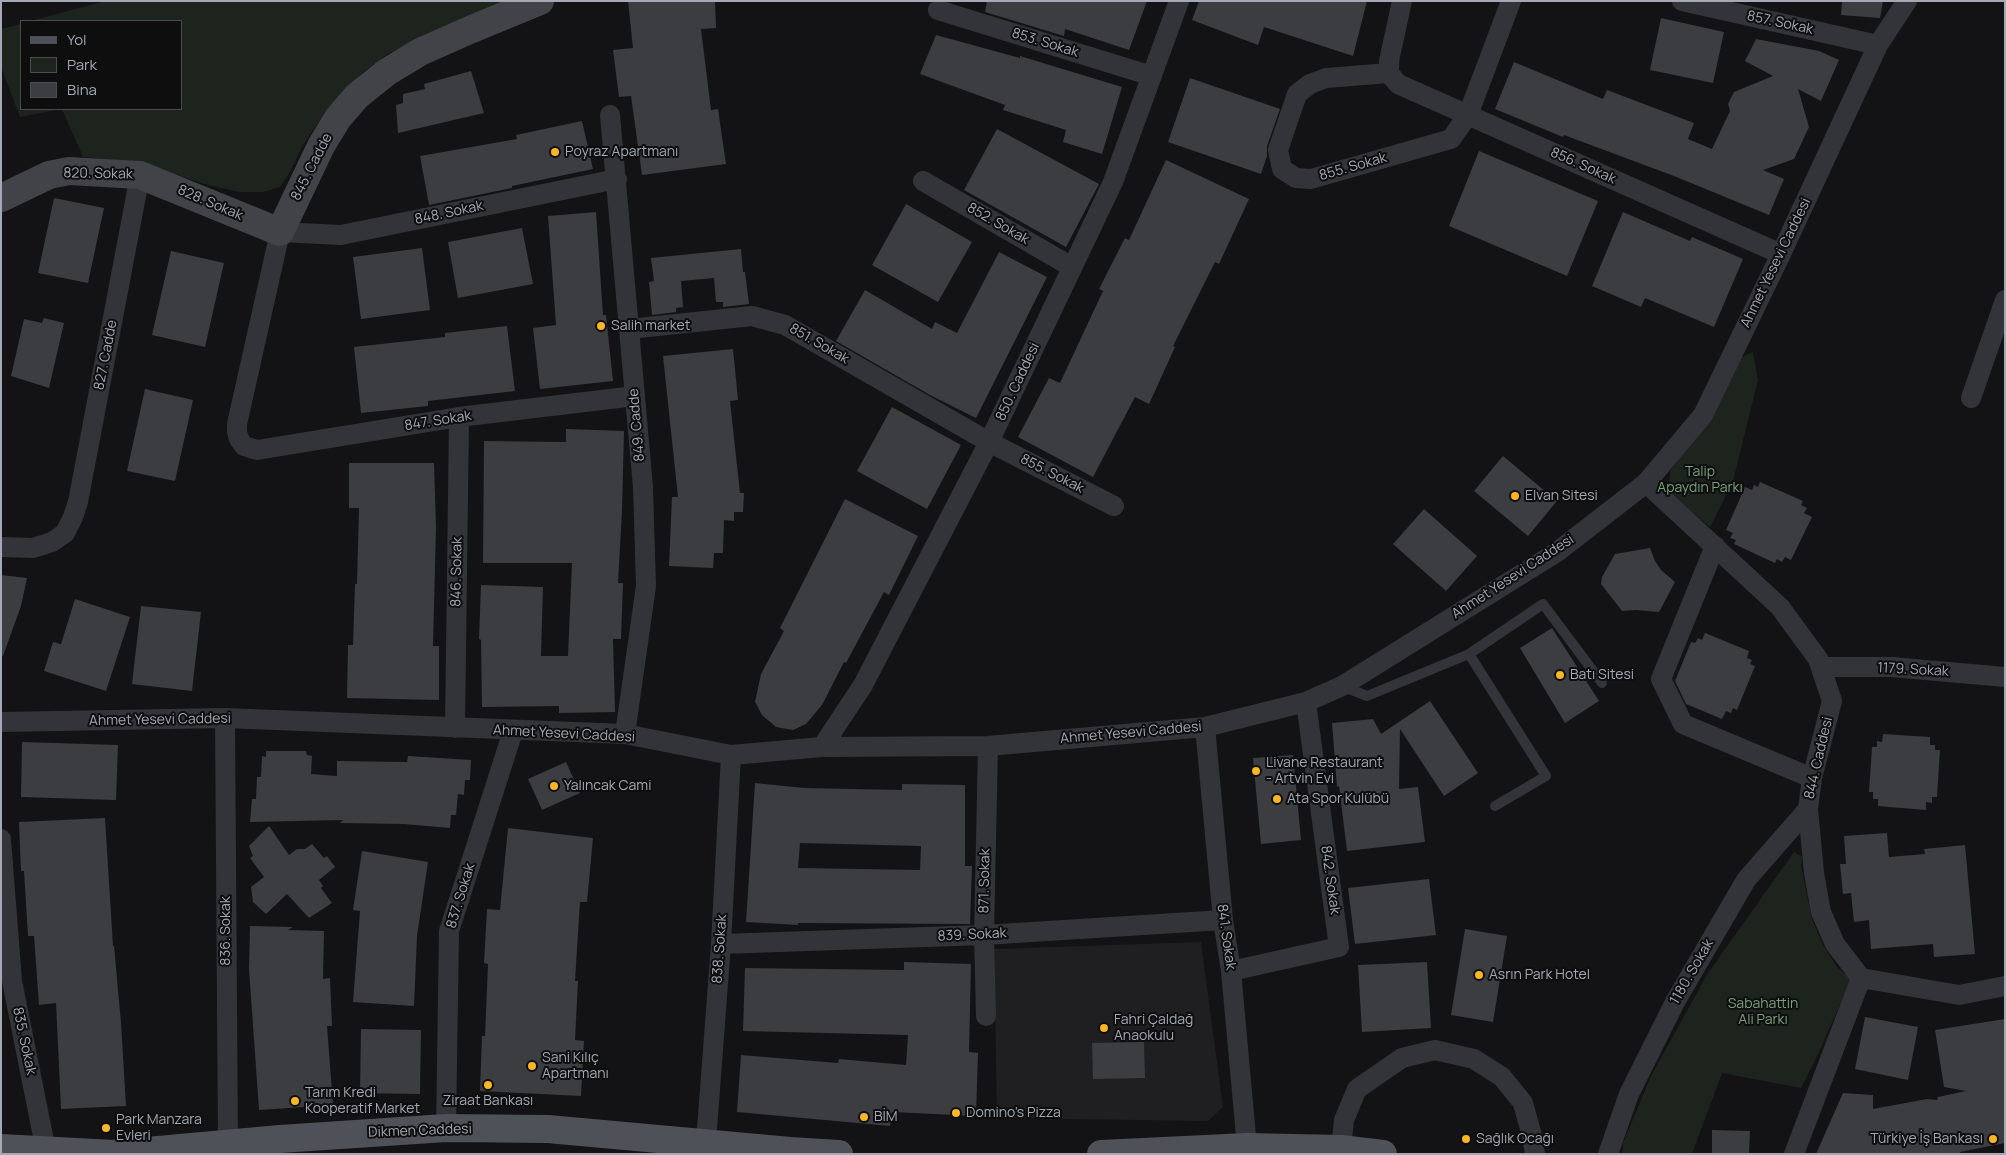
<!DOCTYPE html>
<meta charset="utf-8">
<style>
body{margin:0}
#map{position:relative;width:2006px;height:1155px;overflow:hidden;background:#131214;font-family:Manrope,sans-serif}
canvas{display:block}
.frame{position:absolute;inset:0;border:2px solid #a3a9b5;pointer-events:none}
.legend{position:absolute;left:20px;top:20px;width:162px;height:90px;box-sizing:border-box;background:#0e0e0f;border:1px solid #4a4c51;margin:0;padding:6px 9px;list-style:none;font-size:15px;color:#a3a9b5}
.legend li{display:flex;align-items:center;gap:10px;height:25px}
.legend b{width:25px;border:1px solid #4a4c51}
</style>
<div id="map">
<canvas width="2006" height="1155"></canvas>
<div class="frame"></div>
<ul class="legend">
<li><b style="height:6px;background:#4f5159"></b>Yol</li>
<li><b style="height:14px;background:#1d241e"></b>Park</li>
<li><b style="height:14px;background:#3c3d41"></b>Bina</li>
</ul>
</div>
<script>
const g = document.querySelector('canvas').getContext('2d');
g.lineJoin = 'round';
function fill(path, color) { g.fillStyle = color; g.fill(path, 'evenodd'); }
const toPath = rows => new Path2D(rows.map(r => 'M' + r).join(''));
function stroke(path, color, width, dash) { g.strokeStyle = color; g.lineWidth = width; g.lineCap = dash ? 'butt' : 'round'; g.setLineDash(dash || []); g.stroke(path); }
function drawText(font, color, halo, rows, align = 'center') {
  g.font = font + ' Manrope,sans-serif'; g.lineWidth = 4; g.setLineDash([]); g.textBaseline = 'middle'; g.strokeStyle = halo; g.fillStyle = color; for (const [text, x, y, turn = 0] of rows) {
    g.save(); g.translate(x, y); g.rotate((+turn || 0) * Math.PI / 180); g.textAlign = isNaN(turn) ? turn : align; if (halo) g.strokeText(text, 0, 0); g.fillText(text, 0, 0); g.restore();
  }
}
const built = toPath([
 [1201,942,1223,1107,1208,1121,997,1118,994,949]
]);
const green = toPath([
 [105,1,507,1,413,41,386,55,363,72,329,107,303,145,290,172,280,187,263,192,239,192,204,184,163,170,126,161,83,157,62,109,181,109,181,21,31,21],
 [21,24,21,109,61,109,20,117,1,67,1,29],
 [1753,352,1758,380,1733,481,1710,527,1669,493,1670,471,1712,415,1740,358],
 [1794,852,1803,857,1801,866,1812,919,1823,945,1837,967,1851,979,1820,1050,1801,1088,1722,1073,1692,1154,1622,1154,1623,1143,1651,1076,1708,973]
]);
const building = toPath([
 [628,1,715,1,716,28,701,29,711,110,718,109,726,164,642,175,631,96,619,97,613,50,633,48],
 [987,1,1147,1,1129,50,1065,29,1064,36,985,12],
 [1199,1,1367,1,1353,56,1264,27,1258,45,1192,20],
 [1842,1,1883,1,1880,18,1841,15],
 [1661,18,1724,32,1713,83,1650,70],
 [936,35,1020,58,1020,56,1122,87,1102,154,1063,142,1066,130,1003,110,1005,105,920,74],
 [1756,39,1819,51,1839,60,1821,101,1798,89,1809,127,1794,159,1763,170,1784,179,1769,215,1674,176,1564,135,1563,137,1495,109,1514,62,1603,99,1607,90,1694,123,1688,139,1712,149,1730,111,1728,104,1734,92,1773,76,1745,61],
 [471,71,484,113,398,133,396,105,403,103,403,94,425,89,424,84],
 [1190,78,1280,109,1267,146,1267,156,1261,174,1168,142],
 [582,121,593,169,512,186,512,188,429,205,420,156,517,139,516,135],
 [997,129,1099,184,1066,247,964,190],
 [1479,151,1598,201,1567,276,1449,226],
 [1166,160,1249,199,1219,264,1215,262,1173,346,1175,347,1149,404,1135,397,1093,477,1018,437,1049,378,1060,383,1103,291,1099,289,1125,238,1129,240],
 [54,198,104,208,88,283,38,273],
 [906,204,972,242,938,302,872,265],
 [596,212,603,315,606,315,613,381,540,389,533,328,556,325,548,216],
 [1623,212,1690,241,1692,237,1743,259,1714,327,1645,298,1641,307,1592,286],
 [522,228,533,284,458,298,448,242],
 [422,248,430,310,361,319,353,257],
 [741,249,743,272,745,272,749,304,723,307,723,302,716,302,714,278,681,281,683,307,676,308,676,312,652,315,649,282,654,281,651,258],
 [171,251,224,263,205,347,152,335],
 [999,252,1047,277,976,418,930,395,836,341,865,290,932,329,935,322,957,333],
 [44,318,64,323,49,388,11,376,24,319,42,323],
 [507,326,515,391,428,401,428,406,361,413,354,347,445,337,445,333],
 [733,349,738,400,730,401,740,493,744,493,743,512,734,512,734,521,724,520,723,553,714,553,713,568,669,566,672,497,678,497,663,356],
 [145,389,193,400,175,481,127,471],
 [892,407,961,445,927,509,857,471],
 [566,429,624,431,622,511,618,583,623,583,621,639,613,639,615,712,559,713,559,706,482,707,481,640,479,639,481,585,543,587,541,656,568,656,572,563,483,563,484,441,566,442],
 [1503,456,1557,501,1528,536,1474,491],
 [349,463,434,463,436,527,433,646,439,646,439,700,347,698,348,645,353,645,355,584,357,584,359,508,349,508],
 [1760,482,1803,501,1801,505,1807,508,1804,513,1812,517,1791,560,1785,557,1782,562,1777,559,1775,563,1734,544,1736,540,1730,538,1733,533,1726,530,1745,487,1752,490,1754,485,1758,487],
 [845,499,918,536,889,595,884,592,846,663,844,662,822,705,806,724,793,730,776,727,762,715,755,702,761,674,784,631,780,628],
 [1424,509,1477,556,1446,591,1393,544],
 [1650,548,1655,561,1661,570,1675,582,1659,612,1636,610,1622,611,1601,584,1602,577,1615,554],
 [1,575,27,578,21,606,3,656,1,655],
 [75,599,130,617,106,691,44,671,53,642,61,644],
 [141,606,201,612,192,691,132,684],
 [1552,628,1599,701,1565,723,1520,648],
 [1705,633,1749,651,1747,658,1752,660,1750,664,1755,666,1737,710,1733,708,1731,713,1726,711,1722,719,1686,704,1675,681,1691,642,1695,643,1698,638,1702,640],
 [1430,701,1478,773,1444,796,1400,729,1399,789,1418,787,1425,842,1347,851,1339,786,1337,787,1332,723,1373,719,1381,734],
 [1883,734,1930,737,1930,745,1935,745,1935,750,1940,750,1937,797,1932,797,1932,803,1926,802,1926,810,1878,806,1878,799,1873,799,1873,792,1869,792,1872,747,1877,747,1877,741,1882,742],
 [22,742,118,745,116,800,21,797],
 [266,751,306,751,307,755,312,756,311,774,337,776,337,761,407,762,408,756,471,760,470,780,465,780,464,795,458,794,456,815,451,815,450,828,404,824,340,823,343,820,250,822,252,799,256,799,257,777,261,777,262,756,266,757],
 [1293,755,1301,840,1261,844,1253,758],
 [566,762,580,793,542,810,528,779],
 [755,783,804,788,902,790,902,784,965,785,965,866,972,866,970,924,798,923,798,925,746,922],
 [800,843,921,846,920,870,798,868],
 [105,818,113,946,114,946,121,1023,126,1106,61,1109,56,1003,39,1005,34,936,28,936,24,871,21,871,19,822],
 [269,826,289,855,297,849,305,849,312,844,324,858,327,856,335,867,319,880,323,886,321,888,332,903,309,918,287,894,266,914,253,902,251,887,264,877,250,858,253,856,249,846],
 [508,828,593,838,587,902,580,902,575,981,578,981,575,1040,584,1041,581,1096,480,1091,482,1036,485,1036,488,964,484,963,487,909,500,910],
 [1887,833,1889,857,1925,854,1924,849,1965,845,1975,954,1934,957,1933,944,1871,949,1869,920,1854,922,1851,893,1843,894,1840,864,1846,864,1844,836],
 [362,851,428,862,417,936,414,1006,353,1002,360,911,353,910],
 [1429,879,1436,935,1355,944,1348,888],
 [250,926,293,927,288,930,324,931,323,979,330,978,332,1026,327,1026,333,1105,259,1110,249,969],
 [1465,929,1507,936,1493,1022,1451,1015],
 [904,962,971,964,969,1052,978,1053,976,1116,892,1112,890,1126,737,1112,741,1055,838,1063,839,1059,906,1065,908,1035,743,1031,745,968,904,970],
 [1427,962,1431,1028,1362,1032,1358,965],
 [1865,1017,1918,1027,1908,1080,1855,1069],
 [2005,1019,2005,1143,1960,1152,1960,1154,1816,1154,1843,1093,1873,1095,1873,1109,1927,1099,1937,1100,1938,1097,1966,1091,1944,1087,1935,1030],
 [361,1029,421,1030,420,1094,360,1093],
 [1144,1042,1145,1078,1093,1079,1092,1043],
 [1712,1130,1750,1131,1749,1154,1712,1154]
]);
const lane = toPath([
 [1469,654,1546,776,1495,806],
 [1342,686,1367,696,1469,654,1543,604,1602,683]
]);
const street = toPath([
 [1682,1,1878,45],
 [938,10,1152,76],
 [1389,73,1326,78,1310,84,1297,94,1278,150,1282,169,1296,178,1311,179,1451,139,1468,115,1511,1],
 [1389,73,1398,84,1781,254],
 [1389,73,1389,61,1402,1],
 [610,115,643,487,646,586,625,734],
 [617,179,341,235,280,232,237,424,237,432,239,439,244,446,257,450,459,417,635,396],
 [923,181,1072,267],
 [629,329,752,316,785,325,989,442,1114,506],
 [1971,398,2005,300],
 [1646,483,1780,607,1818,659,1832,701,1812,778,1808,809,1814,873,1821,912,1835,944,1861,978,1959,995,2005,986],
 [1715,546,1661,679,1683,724,1812,778],
 [1,547,33,548,52,542,65,533,73,517,78,502,140,175],
 [1821,667,1892,667,2005,677],
 [225,718,228,1144],
 [1,722,225,718,625,734,731,755,822,747,988,746,1205,727,1306,702,1342,686,1557,552,1646,483,1703,415,1781,254,1878,45,1907,1],
 [1205,727,1223,920,1231,971,1247,1147],
 [455,728,459,417],
 [822,747,863,685,989,442,1113,182,1179,1],
 [1,839,12,981,46,1151,37,1154],
 [721,944,984,935,1223,920],
 [1231,971,1339,947,1306,702],
 [986,1016,984,935,988,746],
 [446,1128,449,931,513,731],
 [706,1142,721,944,731,755],
 [1341,1149,1344,1120,1357,1089,1402,1058,1435,1050,1474,1059,1502,1077,1523,1103,1532,1136,1535,1154],
 [1608,1154,1629,1094,1675,1002,1746,880,1808,809],
 [1794,1154,1861,978]
]);
const secondary = toPath([
 [1,198,49,175,69,171,140,175,280,232,321,146,338,118,357,96,387,72,420,52,472,29,540,1]
]);
const primary = toPath([
 [1,1148,114,1154,280,1139,446,1128,548,1129,790,1151,839,1154],
 [1101,1154,1247,1147,1341,1149,1383,1154]
]);
const markers = [
 [555,152,5,"#f9b626"],
 [601,326,5,"#f9b626"],
 [1515,496,5,"#f9b626"],
 [1560,675,5,"#f9b626"],
 [1256,771,5,"#f9b626"],
 [554,786,5,"#f9b626"],
 [1277,799,5,"#f9b626"],
 [1479,975,5,"#f9b626"],
 [1104,1028,5,"#f9b626"],
 [532,1066,5,"#f9b626"],
 [488,1085,5,"#f9b626"],
 [295,1101,5,"#f9b626"],
 [956,1113,5,"#f9b626"],
 [864,1117,5,"#f9b626"],
 [106,1128,5,"#f9b626"],
 [1466,1139,5,"#f9b626"],
 [1993,1139,5,"#f9b626"]
];
const streetNames = [
 ["857. Sokak",1780,23,12],
 ["853. Sokak",1045,43,17],
 ["856. Sokak",1583,166,24],
 ["845. Cadde",312,167,-63],
 ["855. Sokak",1353,167,-16],
 ["820. Sokak",98,174,1],
 ["828. Sokak",210,203,23],
 ["848. Sokak",449,213,-12],
 ["852. Sokak",998,224,30],
 ["Ahmet Yesevi Caddesi",1776,263,-64],
 ["851. Sokak",819,344,30],
 ["827. Cadde",106,355,-79],
 ["850. Caddesi",1018,382,-65],
 ["847. Sokak",438,421,-9],
 ["849. Cadde",637,425,-95],
 ["855. Sokak",1052,474,27],
 ["846. Sokak",457,572,-89],
 ["Ahmet Yesevi Caddesi",1513,577,-33],
 ["1179. Sokak",1913,670,3],
 ["Ahmet Yesevi Caddesi",160,720,-1],
 ["Ahmet Yesevi Caddesi",1131,733,-5],
 ["Ahmet Yesevi Caddesi",564,734,3],
 ["844. Caddesi",1819,758,-77],
 ["842. Sokak",1330,880,82],
 ["871. Sokak",985,881,-89],
 ["837. Sokak",461,896,-73],
 ["836. Sokak",226,931,-90],
 ["839. Sokak",972,935,-3],
 ["841. Sokak",1226,937,82],
 ["838. Sokak",720,949,-86],
 ["1180. Sokak",1692,972,-60],
 ["835. Sokak",24,1041,78],
 ["Dikmen Caddesi",420,1131,-2]
];
const poiNames = [
 ["Poyraz Apartmanı",565,152],
 ["Salih market",611,326],
 ["Elvan Sitesi",1525,496],
 ["Batı Sitesi",1570,675],
 ["Livane Restaurant",1266,763],
 ["- Artvin Evi",1266,779],
 ["Yalıncak Cami",564,786],
 ["Ata Spor Kulübü",1287,799],
 ["Asrın Park Hotel",1489,975],
 ["Fahri Çaldağ",1114,1020],
 ["Anaokulu",1114,1036],
 ["Sani Kılıç",542,1058],
 ["Apartmanı",542,1074],
 ["Tarım Kredi",305,1093],
 ["Kooperatif Market",305,1109],
 ["Ziraat Bankası",488,1101,"center"],
 ["Domino's Pizza",966,1113],
 ["BİM",874,1117],
 ["Park Manzara",116,1120],
 ["Evleri",116,1136],
 ["Sağlık Ocağı",1476,1139],
 ["Türkiye İş Bankası",1983,1139,"right"]
];
const parkNames = [
 ["Talip",1700,472],
 ["Apaydın Parkı",1700,488],
 ["Sabahattin",1763,1004],
 ["Ali Parkı",1763,1020]
];
fill(built, '#1f1e21');
fill(green, '#1d241e');
fill(building, '#3c3d41');
stroke(lane, '#333439', 10);
stroke(street, '#333439', 20);
stroke(secondary, '#414349', 28);
stroke(primary, '#4f5159', 28);
for (const [x, y, r, color] of markers) { const dot = new Path2D(); dot.arc(x, y, r, 0, 2 * Math.PI); g.fillStyle = color; g.fill(dot); stroke(dot, '#0e0e0f', 2); }
drawText('14px', '#a3a9b5', '#0e0e0f', streetNames);
drawText('14px', '#a3a9b5', '#0e0e0f', poiNames, 'left');
drawText('14px', '#79a17d', '#0e0e0f', parkNames);
</script>
